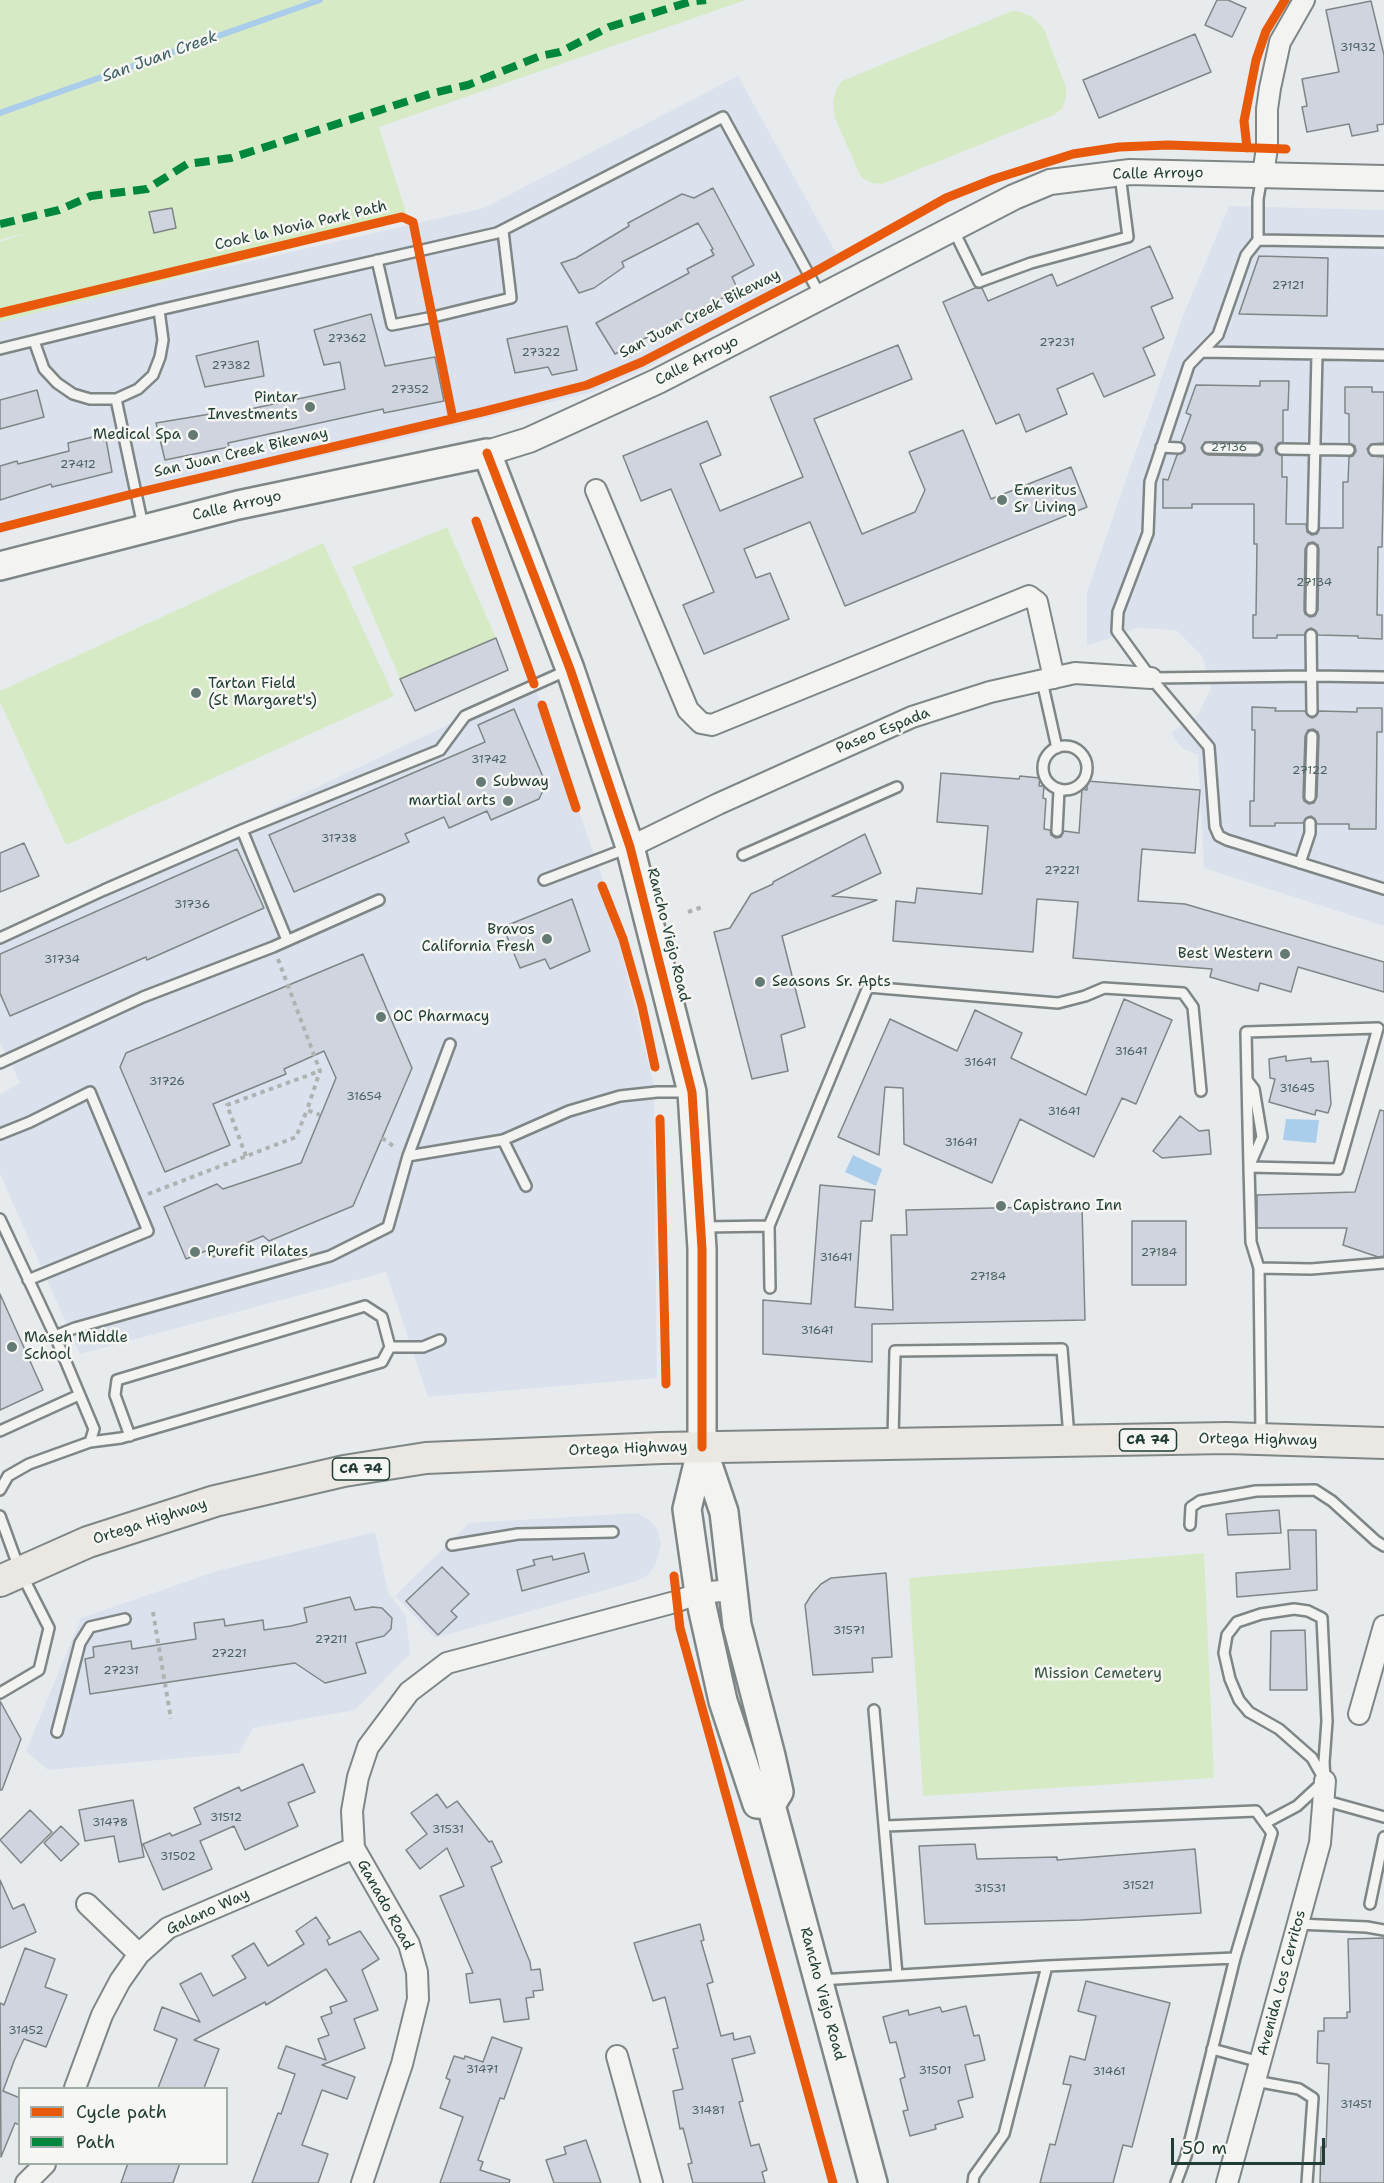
<!DOCTYPE html>
<style>
body{margin:0}
#map{position:relative;width:1384px;height:2183px;overflow:hidden;background:#e8ebee;font-family:"Shantell Sans",sans-serif}
canvas{display:block}
.legend{position:absolute;left:18px;top:2087px;width:210px;height:78px;box-sizing:border-box;background:#f6f6f2;border:2px solid #a0aca6;margin:0;padding:8px 10px;list-style:none;font-size:18px;color:#1f3d34}
.legend li{display:flex;align-items:center;gap:12px;height:30px}
.legend b{width:30px;border:2px solid #a0aca6}
.scale{position:absolute;left:1171px;top:2138px;width:154px;height:27px;box-sizing:border-box;border:3px solid #1f3d34;border-top:0;padding-left:8px;font-size:18px;line-height:21px;white-space:nowrap;color:#1f3d34;-webkit-text-stroke:4px #f6f6f2;paint-order:stroke}
</style>
<div id="map">
<canvas width="1384" height="2183"></canvas>
<ul class="legend">
<li><b style="height:8px;background:#e8590c"></b>Cycle path</li>
<li><b style="height:8px;background:#00873e"></b>Path</li>
</ul>
<div class="scale">50 m</div>
</div>
<script>
const g = document.querySelector('canvas').getContext('2d');
g.lineJoin = 'round';
function fill(path, color) { g.fillStyle = color; g.fill(path, 'evenodd'); }
const toPath = rows => new Path2D(rows.map(r => 'M' + r).join(''));
function stroke(path, color, width, dash) { g.strokeStyle = color; g.lineWidth = width; g.lineCap = dash ? 'butt' : 'round'; g.setLineDash(dash || []); g.stroke(path); }
function drawText(font, color, halo, rows, align = 'center') {
  g.font = font + ' "Shantell Sans",sans-serif'; g.lineWidth = 5; g.setLineDash([]); g.textBaseline = 'middle'; g.strokeStyle = halo; g.fillStyle = color; for (const [text, x, y, turn = 0] of rows) {
    g.save(); g.translate(x, y); g.rotate((+turn || 0) * Math.PI / 180); g.textAlign = isNaN(turn) ? turn : align; if (halo) g.strokeText(text, 0, 0); g.fillText(text, 0, 0); g.restore();
  }
}
const built = toPath([
 [738,76,839,258,645,369,592,392,434,431,50,517,0,533,0,318,484,208],
 [1229,206,1384,210,1384,926,1204,868,1198,755,1182,748,1171,733,1197,716,1211,689,1202,656,1176,630,1137,628,1087,646,1087,592,1183,316],
 [534,684,606,888,654,1086,657,1378,428,1397,386,1272,80,1354,0,1174,0,1094,20,1083,0,1042,0,938],
 [637,1513,650,1520,658,1530,661,1543,657,1561,649,1574,637,1581,435,1638,395,1596,469,1523],
 [375,1532,388,1592,406,1616,410,1654,355,1710,253,1728,239,1753,48,1770,26,1751,81,1618,217,1571]
]);
const green = toPath([
 [0,0,746,0,379,127,408,219,0,322,0,242,30,232,0,240],
 [1012,11,1021,12,1034,18,1044,29,1066,87,1066,98,1062,109,1054,115,882,184,872,183,861,177,835,118,833,101,836,90,842,81],
 [447,527,496,638,400,679,352,567],
 [323,543,394,696,66,845,0,702,0,691],
 [1204,1553,1214,1778,923,1796,909,1578]
]);
const water = toPath([
 [1286,1119,1319,1120,1316,1143,1283,1140],
 [853,1155,882,1169,876,1186,845,1172]
]);
const stream = toPath([
 [0,113,320,0]
]);
const building = toPath([
 [1217,0,1228,0,1246,8,1232,37,1205,25,1217,0],
 [1371,1,1384,55,1384,124,1377,125,1378,131,1352,136,1349,124,1307,132,1302,107,1307,106,1302,79,1339,72,1326,10,1371,1],
 [1195,34,1211,72,1099,118,1083,80,1195,34],
 [713,188,754,265,732,277,738,290,615,354,596,323,689,273,687,269,714,255,711,250,713,249,698,223,622,262,624,267,594,288,579,293,561,263,576,258,629,226,628,223,682,194,694,198,713,188],
 [172,208,176,228,154,233,149,212,172,208],
 [1150,246,1173,298,1151,307,1164,338,1143,348,1155,375,1104,397,1093,373,1057,389,1067,414,1026,432,1019,414,996,424,943,302,975,288,982,288,988,301,1052,274,1057,286,1150,246],
 [1259,256,1328,258,1327,316,1239,314,1259,256],
 [371,314,385,366,435,357,444,401,384,413,383,409,228,443,229,447,165,460,156,423,222,412,222,415,345,389,340,362,324,365,314,330,371,314],
 [567,326,577,370,552,375,548,367,515,373,507,339,567,326],
 [258,341,264,376,205,387,196,356,258,341],
 [898,345,912,379,814,419,862,534,915,512,925,490,909,452,963,430,991,499,1071,467,1087,507,845,606,810,522,744,549,756,578,770,573,789,619,704,654,683,605,714,592,671,489,641,501,623,456,707,421,721,455,700,464,720,511,803,477,770,397,898,345],
 [1260,381,1289,381,1288,410,1283,410,1283,442,1278,443,1275,448,1276,453,1282,456,1282,477,1287,477,1286,524,1306,524,1307,532,1312,535,1317,534,1320,528,1343,528,1343,482,1348,482,1349,457,1353,456,1356,451,1355,446,1349,443,1349,414,1345,413,1345,387,1372,387,1372,392,1384,392,1384,443,1371,444,1367,449,1371,456,1384,457,1382,547,1378,547,1377,615,1382,615,1382,639,1358,638,1358,636,1318,635,1316,631,1311,628,1307,630,1304,635,1277,635,1277,638,1253,638,1253,615,1256,615,1257,544,1254,544,1254,504,1192,504,1192,508,1163,508,1163,479,1168,480,1177,455,1185,451,1185,446,1181,442,1191,415,1186,413,1196,385,1260,386,1260,381],
 [1205,442,1256,442,1262,445,1263,450,1260,455,1256,456,1208,455,1204,453,1201,448,1205,442],
 [1313,542,1318,545,1319,549,1318,610,1315,616,1310,617,1305,614,1304,610,1305,549,1308,543,1313,542],
 [37,390,44,417,0,429,0,400,37,390],
 [105,434,112,472,52,487,51,484,0,500,0,466,17,461,18,464,69,451,68,443,105,434],
 [496,638,508,670,415,711,400,679,496,638],
 [1252,707,1276,708,1275,711,1305,711,1307,715,1312,718,1316,716,1319,711,1357,712,1357,708,1382,708,1382,732,1377,732,1376,829,1349,829,1349,824,1317,824,1315,819,1311,816,1306,818,1303,823,1275,823,1275,826,1250,826,1250,801,1254,801,1255,730,1252,730,1252,707],
 [1313,729,1318,732,1319,736,1317,797,1314,803,1309,804,1304,801,1303,797,1305,736,1308,730,1313,729],
 [514,709,546,784,539,799,491,820,487,811,449,828,444,817,405,834,409,842,294,892,269,835,485,742,478,725,514,709],
 [941,773,1019,779,1020,776,1040,778,1039,786,1044,786,1043,798,1046,799,1044,829,1050,830,1051,835,1056,838,1061,837,1064,831,1079,833,1082,789,1087,790,1087,781,1200,790,1195,853,1142,849,1138,901,1185,904,1384,962,1384,992,1298,967,1291,992,1260,983,1258,991,1210,977,1212,969,1073,958,1078,902,1037,899,1033,952,893,941,896,901,915,903,917,888,982,894,988,826,937,822,941,773],
 [865,834,881,873,832,896,877,900,782,936,805,1027,781,1035,788,1071,752,1079,714,932,730,928,751,894,773,884,773,882,865,834],
 [24,843,39,876,0,892,0,853,24,843],
 [237,849,264,908,147,960,146,957,10,1016,0,993,0,954,237,849],
 [572,899,590,951,550,969,545,959,520,968,503,927,572,899],
 [363,954,412,1068,353,1206,269,1241,263,1236,213,1257,210,1249,186,1259,164,1207,217,1184,223,1189,301,1163,336,1078,324,1051,284,1069,286,1074,213,1104,230,1145,165,1172,120,1067,126,1053,363,954],
 [1124,999,1172,1020,1136,1104,1122,1098,1094,1157,1020,1119,992,1183,904,1144,903,1088,885,1087,879,1155,838,1137,890,1019,957,1051,975,1010,1022,1033,1011,1058,1086,1095,1124,999],
 [1286,1056,1286,1061,1311,1058,1311,1062,1328,1061,1331,1104,1328,1113,1316,1110,1315,1115,1269,1102,1275,1079,1270,1078,1269,1059,1286,1056],
 [1380,1110,1384,1111,1384,1256,1378,1257,1343,1245,1347,1228,1257,1228,1257,1195,1355,1192,1380,1110],
 [1180,1116,1199,1131,1209,1130,1211,1154,1162,1158,1153,1151,1180,1116],
 [820,1185,875,1190,872,1221,861,1221,855,1307,893,1310,891,1235,907,1235,906,1210,1082,1206,1085,1320,872,1324,872,1362,763,1354,763,1300,811,1304,820,1185],
 [1132,1221,1186,1221,1186,1285,1132,1285,1132,1221],
 [0,1294,43,1390,0,1410,0,1294],
 [1279,1510,1281,1533,1228,1535,1226,1514,1279,1510],
 [1288,1530,1316,1530,1317,1590,1237,1597,1236,1573,1290,1569,1288,1530],
 [584,1553,589,1572,522,1591,517,1570,535,1565,533,1560,552,1556,553,1560,584,1553],
 [442,1567,469,1594,451,1611,457,1617,438,1635,406,1601,442,1567],
 [886,1573,892,1657,872,1658,873,1672,813,1675,805,1605,812,1594,821,1584,831,1578,886,1573],
 [350,1597,355,1610,373,1607,382,1608,392,1618,391,1629,384,1636,356,1643,366,1673,325,1683,295,1663,90,1694,85,1659,94,1657,93,1647,131,1641,132,1649,196,1639,194,1623,224,1619,225,1626,263,1620,264,1630,291,1626,307,1622,304,1608,350,1597],
 [1305,1630,1307,1690,1270,1690,1271,1631,1305,1630],
 [0,1701,21,1739,2,1790,0,1790,0,1701],
 [303,1764,315,1792,288,1803,298,1826,245,1850,234,1826,200,1841,212,1869,163,1890,143,1844,170,1833,172,1836,201,1824,194,1808,239,1787,241,1791,303,1764],
 [437,1794,447,1808,457,1801,489,1842,492,1841,502,1862,491,1867,530,1962,531,1970,540,1969,543,1990,533,1991,534,1997,526,1998,529,2019,504,2022,500,1999,470,2003,466,1974,473,1973,440,1896,464,1886,447,1848,420,1869,406,1850,427,1834,411,1813,437,1794],
 [133,1800,144,1857,119,1862,114,1836,85,1841,79,1810,133,1800],
 [30,1810,52,1832,21,1863,0,1840,30,1810],
 [61,1826,79,1844,61,1861,44,1843,61,1826],
 [975,1844,977,1859,1057,1857,1057,1860,1195,1849,1201,1913,1081,1920,925,1924,919,1846,975,1844],
 [0,1880,13,1909,24,1904,36,1932,0,1948,0,1880],
 [316,1917,330,1938,327,1940,329,1945,360,1931,379,1959,362,1970,378,2010,354,2019,365,2048,322,2065,355,2077,347,2099,322,2090,302,2145,328,2154,318,2183,252,2183,278,2113,281,2114,295,2074,278,2068,286,2046,326,2060,318,2039,329,2035,321,2017,332,2013,330,2007,347,2001,326,1969,266,2005,265,2002,194,2040,219,2049,204,2088,158,2088,177,2039,154,2030,162,2007,200,2022,180,1984,201,1973,213,1996,246,1978,232,1956,254,1943,268,1966,304,1944,296,1931,316,1917],
 [700,1924,704,1940,701,1941,713,1982,707,1984,721,2036,733,2033,734,2040,750,2036,755,2053,732,2059,743,2101,739,2102,751,2146,759,2144,767,2170,762,2172,765,2183,693,2183,688,2164,692,2163,683,2128,680,2129,673,2091,683,2089,673,2049,678,2048,665,1997,653,2001,634,1943,700,1924],
 [1384,1938,1384,2183,1320,2183,1321,2147,1326,2147,1329,2064,1317,2063,1318,2031,1324,2031,1324,2018,1347,2018,1347,2012,1350,2012,1348,1939,1384,1938],
 [25,1948,55,1959,45,1987,67,1995,46,2047,24,2039,14,2061,3,2091,20,2098,20,2125,15,2123,1,2157,0,2003,4,2005,25,1948],
 [1086,1981,1170,2003,1132,2147,1123,2145,1113,2183,1040,2183,1050,2144,1055,2145,1071,2085,1063,2084,1070,2056,1085,2060,1096,2016,1078,2011,1086,1981],
 [966,2006,974,2036,979,2035,985,2060,965,2065,973,2097,958,2101,963,2117,935,2125,936,2129,910,2136,903,2111,908,2110,900,2079,905,2077,896,2042,890,2043,883,2017,908,2010,909,2015,940,2007,942,2012,966,2006],
 [492,2037,522,2048,504,2099,500,2098,478,2160,483,2162,480,2170,510,2180,509,2183,440,2183,463,2117,440,2108,450,2080,446,2078,454,2056,464,2059,465,2056,483,2062,492,2037],
 [586,2140,601,2183,554,2183,546,2160,566,2154,564,2147,586,2140],
 [128,2163,180,2163,173,2183,121,2183,128,2163]
]);
const path = toPath([
 [688,912,705,906],
 [278,959,320,1071,307,1110,320,1115],
 [382,1138,396,1148],
 [246,1156,227,1105,320,1071],
 [148,1194,296,1137,307,1110],
 [153,1612,171,1719]
]);
const service = toPath([
 [1262,176,1258,199,1258,240,1246,255,1218,335,1189,365,1150,482,1148,533,1118,612,1117,631,1151,678,1209,747,1215,827,1219,836,1227,840,1384,889],
 [953,229,979,282,1031,263,1128,237,1120,175],
 [1258,240,1384,242],
 [377,260,392,325,433,317,511,298,503,231],
 [34,341,44,369,57,383,73,394,90,399,116,399,138,389,153,375,160,357,163,340,159,310],
 [0,349,159,310,497,233,723,117,820,295],
 [1202,352,1384,355],
 [116,399,143,526],
 [1161,447,1179,448],
 [1208,448,1256,449],
 [1282,449,1349,450],
 [1374,450,1384,450],
 [1313,528,1317,354],
 [1311,610,1312,549],
 [1311,635,1312,711],
 [1151,678,1311,676,1384,677],
 [1042,681,1057,748],
 '1043 768a22 22 0 1 1 44 0a22 22 0 1 1-44 0Z',
 [1310,797,1312,736],
 [242,830,287,940],
 [1057,831,1059,790],
 [743,855,897,787],
 [1300,863,1310,833,1310,823],
 [544,880,628,848],
 [0,938,104,890,242,830,440,750,465,716,568,670],
 [0,1063,143,997,273,947,379,900],
 [1247,1080,1254,1089,1262,1137,1249,1167,1338,1169,1378,1028,1246,1032,1247,1080,1249,1167,1251,1242,1259,1268,1261,1434],
 [0,1134,30,1122,90,1092,148,1231,28,1280],
 [503,1140,526,1186],
 [408,1156,450,1044],
 [0,1219,55,1336,94,1429,90,1442,29,1464,8,1476,0,1490],
 [704,1227,769,1226],
 [1259,1268,1311,1269,1384,1263],
 [770,1288,769,1226,868,987,1058,1003,1085,996,1104,988,1183,993,1193,1007,1201,1091],
 [55,1336,75,1328,330,1256,388,1227,408,1156,503,1140,569,1111,620,1096,657,1092,690,1092],
 [390,1347,423,1347,440,1340],
 [0,1431,79,1395],
 [893,1439,895,1351,1062,1349,1069,1437],
 [90,1442,121,1438,382,1362,390,1347,382,1317,365,1306,117,1380,115,1395,130,1436],
 [0,1516,20,1571,49,1628,39,1670,0,1693],
 [1190,1525,1191,1507,1200,1501,1256,1491,1315,1490,1332,1501,1376,1541,1384,1546],
 [452,1545,518,1534,613,1532],
 [1294,1609,1308,1611,1322,1618,1327,1721,1324,1762,1325,1781,1312,1758,1279,1729,1249,1712,1239,1700,1230,1679,1224,1653,1227,1635,1237,1622,1261,1614,1294,1609],
 [874,1710,897,1975],
 [57,1732,80,1643,90,1627,125,1619],
 [1323,1800,1384,1817],
 [1265,1823,1297,1806,1323,1782],
 [1370,1904,1384,1837],
 [1297,1924,1367,1927,1384,1930],
 [820,1980,1047,1966,1235,1958,1272,1833,1256,1811,886,1826],
 [1212,2049,1260,2062],
 [1255,2081,1299,2089,1313,2098,1307,2183],
 [973,2183,974,2176,1004,2134,1047,1966],
 [1176,2183,1186,2156,1235,1958]
]);
const minor = toPath([
 [1263,174,1267,148,1267,109,1270,88,1280,42,1304,0],
 [596,490,688,710,701,723,712,725,1029,596,1037,602,1054,678],
 [630,847,718,804,912,717,990,692,1075,673,1151,678],
 [1359,1714,1384,1626],
 [87,1904,139,1954],
 [617,2056,652,2183],
 [75,2088,102,2015,120,1981,139,1954,168,1928,354,1848],
 [26,2183,45,2164],
 [362,2183,402,2064,418,1999,417,1972,409,1944,354,1848,352,1811,358,1777,368,1747,409,1692,447,1663,675,1602,699,1593,732,1590],
 [1227,2183,1320,1843,1325,1781]
]);
const tertiary = toPath([
 [487,453,529,440,658,381,1014,197,1050,182,1130,172,1384,178]
]);
const secondary = toPath([
 [0,566,238,505,487,453,570,669,630,847,692,1092,702,1249,702,1447,687,1509,699,1593,723,1701,757,1804,771,1805],
 [702,1447,724,1512,737,1625,771,1756,779,1792,771,1805,873,2183]
]);
const primary = toPath([
 [0,1581,88,1542,215,1501,344,1471,426,1458,662,1448,1227,1438,1384,1443]
]);
const quiet = toPath([
 [0,224,59,210,91,196,147,189,187,164,231,158,433,93,468,85,540,56,560,52,609,27,689,2,706,0]
]);
const cycleway = toPath([
 [1247,148,1244,121,1256,60,1266,31,1285,0],
 [0,313,402,217,413,222,453,419],
 [487,453,570,669,630,847,692,1092,702,1249,702,1447],
 [476,521,534,684],
 [0,528,136,493,486,411,587,385,642,362,809,275,946,198,994,179,1073,154,1119,147,1168,145,1286,149],
 [542,705,576,808],
 [602,886,623,939,642,1006,655,1067],
 [660,1119,666,1384],
 [674,1576,680,1628,833,2183]
]);
const markers = [
 [310,407,6,"#657a75"],
 [193,435,6,"#657a75"],
 [1002,500,6,"#657a75"],
 [196,693,6,"#657a75"],
 [481,782,6,"#657a75"],
 [508,801,6,"#657a75"],
 [547,939,6,"#657a75"],
 [1285,954,6,"#657a75"],
 [760,982,6,"#657a75"],
 [381,1017,6,"#657a75"],
 [1001,1206,6,"#657a75"],
 [195,1252,6,"#657a75"],
 [12,1347,6,"#657a75"]
];
const numberNames = [
 ["31932",1358,48],
 ["27121",1288,286],
 ["27362",347,339],
 ["27231",1057,343],
 ["27322",541,353],
 ["27382",231,366],
 ["27352",410,390],
 ["27136",1229,448],
 ["27412",78,465],
 ["27134",1314,583],
 ["31742",489,760],
 ["27122",1310,771],
 ["31738",339,839],
 ["27221",1062,871],
 ["31736",192,905],
 ["31734",62,960],
 ["31641",1131,1052],
 ["31641",980,1063],
 ["31726",167,1082],
 ["31645",1297,1089],
 ["31654",364,1097],
 ["31641",1064,1112],
 ["31641",961,1143],
 ["27184",1159,1253],
 ["31641",836,1258],
 ["27184",988,1277],
 ["31641",817,1331],
 ["31571",849,1631],
 ["27211",331,1640],
 ["27221",229,1654],
 ["27231",121,1671],
 ["31512",226,1818],
 ["31478",110,1823],
 ["31531",448,1830],
 ["31502",178,1857],
 ["31521",1138,1886],
 ["31531",990,1889],
 ["31452",26,2031],
 ["31471",482,2070],
 ["31501",935,2071],
 ["31461",1109,2072],
 ["31451",1356,2105],
 ["31481",708,2111]
];
const shields = [
 [1148,1440,57],
 [361,1469,57]
];
const shieldNames = [
 ["CA 74",1148,1440],
 ["CA 74",361,1469]
];
const streetNames = [
 ["Calle Arroyo",1158,174,-1],
 ["Cook la Novia Park Path",301,226,-13],
 ["San Juan Creek Bikeway",700,314,-27],
 ["Calle Arroyo",697,361,-27],
 ["San Juan Creek Bikeway",241,453,-13],
 ["Calle Arroyo",237,506,-13],
 ["Paseo Espada",883,731,-22],
 ["Rancho Viejo Road",668,935,76],
 ["Ortega Highway",1258,1440,1],
 ["Ortega Highway",628,1449,-2],
 ["Ortega Highway",150,1522,-18],
 ["Ganado Road",385,1905,61],
 ["Galano Way",208,1912,-25],
 ["Avenida Los Cerritos",1282,1983,-75],
 ["Rancho Viejo Road",822,1994,75]
];
const poiNames = [
 ["Pintar",298,398,"right"],
 ["Investments",298,415,"right"],
 ["Medical Spa",181,435,"right"],
 ["Emeritus",1014,491],
 ["Sr Living",1014,508],
 ["Tartan Field",208,684],
 ["(St Margaret's)",208,701],
 ["Subway",493,782],
 ["martial arts",496,801,"right"],
 ["Bravos",535,930,"right"],
 ["California Fresh",535,947,"right"],
 ["Best Western",1273,954,"right"],
 ["Seasons Sr. Apts",772,982],
 ["OC Pharmacy",393,1017],
 ["Capistrano Inn",1013,1206],
 ["Purefit Pilates",207,1252],
 ["Maseh Middle",24,1338],
 ["School",24,1355]
];
const parkNames = [
 ["Mission Cemetery",1098,1674]
];
const waterNames = [
 ["San Juan Creek",160,57,-20]
];
fill(built, '#dce2ed');
fill(green, '#d6ebc5');
fill(water, '#a9cdeb');
stroke(stream, '#a9cdeb', 6);
fill(building, '#cfd4df');
stroke(building, '#7f8686', 1.5);
stroke(service, '#7f8686', 14);
stroke(minor, '#7f8686', 24);
stroke(tertiary, '#7f8686', 28);
stroke(secondary, '#7f8686', 32);
stroke(primary, '#7f8686', 34);
stroke(path, '#aeb2b1', 4, [4.5, 4.5]);
stroke(service, '#f3f4f2', 9);
stroke(minor, '#f3f4f2', 20);
stroke(tertiary, '#f3f4f2', 24);
stroke(secondary, '#f3f4f2', 27);
stroke(primary, '#ebe8e3', 30);
stroke(quiet, '#00873e', 8, [15, 8]);
stroke(cycleway, '#e8590c', 9);
for (const [x, y, r, color] of markers) { const dot = new Path2D(); dot.arc(x, y, r, 0, 2 * Math.PI); g.fillStyle = color; g.fill(dot); stroke(dot, '#f6f6f2', 2); }
drawText('12px', '#4b635f', null, numberNames);
for (const [x, y, w] of shields) { const box = new Path2D(); box.roundRect(x - w / 2, y - 11, w, 22, 4.5); g.fillStyle = '#f6f6f2'; g.fill(box); stroke(box, '#1f3d34', 1.5); }
drawText('bold 14px', '#1f3d34', null, shieldNames);
drawText('15px', '#1f3d34', '#f6f6f2', streetNames);
drawText('15px', '#1f3d34', '#f6f6f2', poiNames, 'left');
drawText('15px', '#385745', '#f6f6f2', parkNames);
drawText('italic 16px', '#3b5e62', '#f6f6f2', waterNames);
</script>
